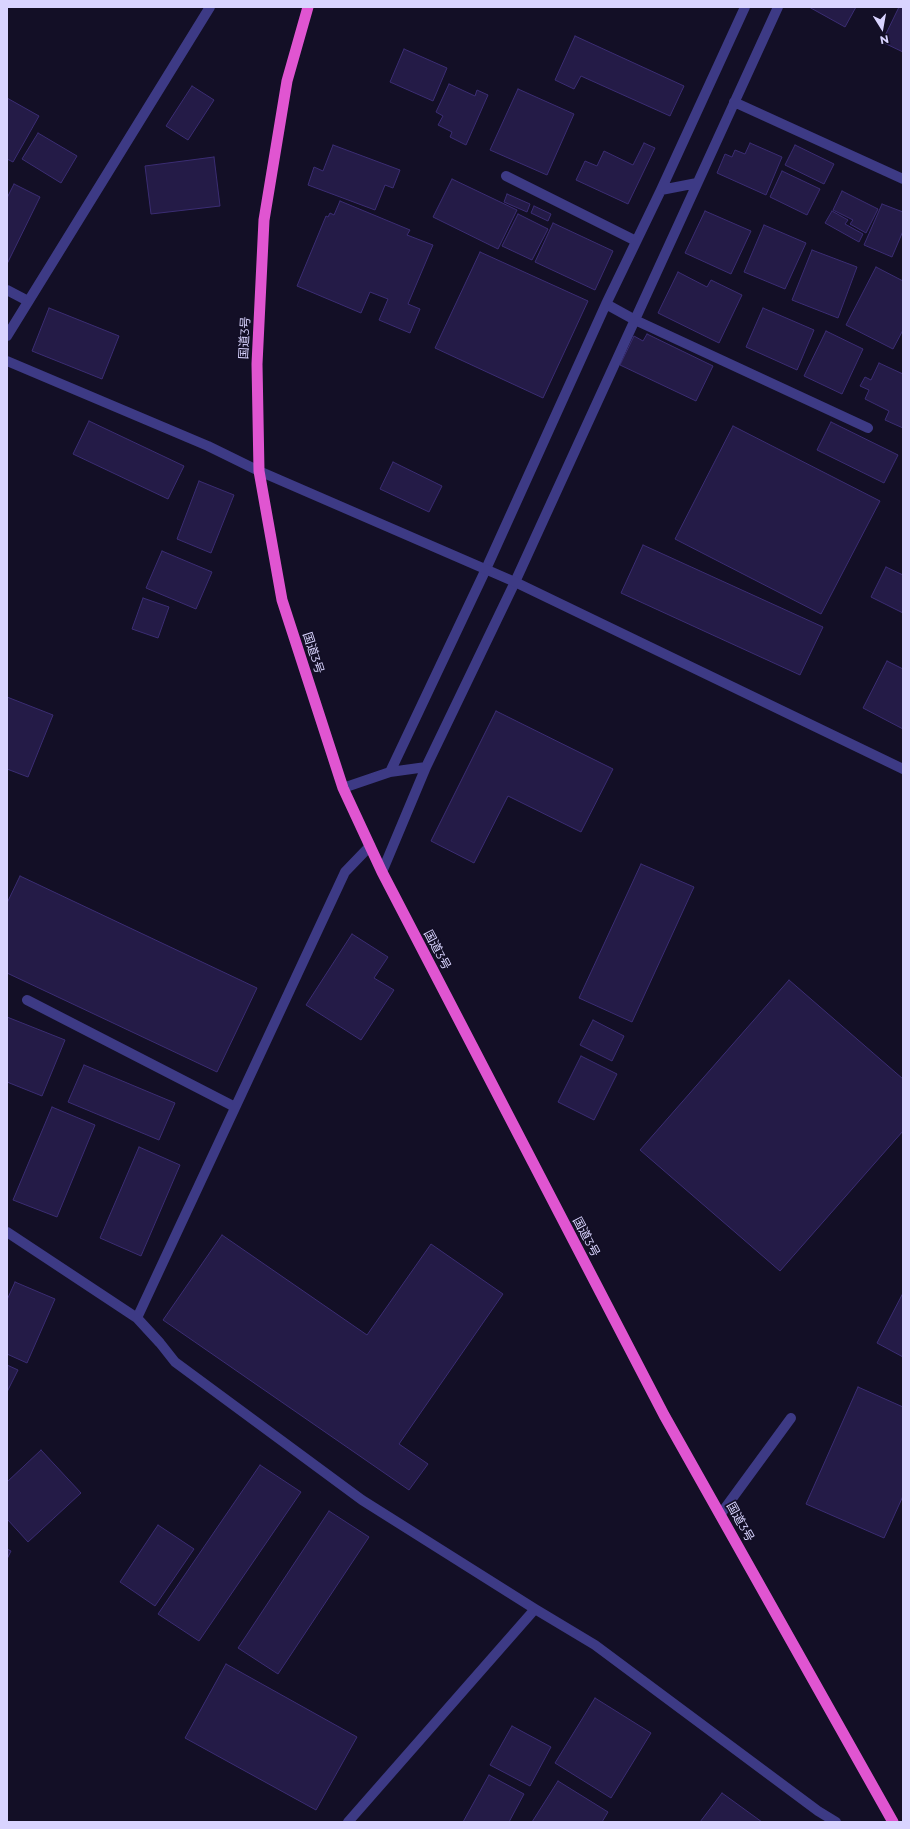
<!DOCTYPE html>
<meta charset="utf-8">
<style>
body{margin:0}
#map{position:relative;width:910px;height:1829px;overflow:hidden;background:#130f26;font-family:Montserrat,sans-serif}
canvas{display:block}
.frame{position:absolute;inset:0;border:8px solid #d9d4ff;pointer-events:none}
.north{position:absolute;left:862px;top:8px;width:40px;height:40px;-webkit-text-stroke:3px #130f26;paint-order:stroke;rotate:169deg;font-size:11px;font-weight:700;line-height:16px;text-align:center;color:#d9d4ff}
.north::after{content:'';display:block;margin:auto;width:14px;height:18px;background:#d9d4ff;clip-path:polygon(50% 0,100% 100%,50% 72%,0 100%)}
</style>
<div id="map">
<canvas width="910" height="1829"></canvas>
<div class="frame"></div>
<div class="north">N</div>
</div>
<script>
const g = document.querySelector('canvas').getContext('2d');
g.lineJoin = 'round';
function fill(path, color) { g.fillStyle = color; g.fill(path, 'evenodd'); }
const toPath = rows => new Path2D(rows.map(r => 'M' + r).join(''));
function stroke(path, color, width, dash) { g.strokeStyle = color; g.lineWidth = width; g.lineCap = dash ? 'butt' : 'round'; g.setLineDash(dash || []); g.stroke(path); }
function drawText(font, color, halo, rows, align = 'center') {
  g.font = font + ' Montserrat,"Noto Sans JP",sans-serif'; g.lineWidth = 3.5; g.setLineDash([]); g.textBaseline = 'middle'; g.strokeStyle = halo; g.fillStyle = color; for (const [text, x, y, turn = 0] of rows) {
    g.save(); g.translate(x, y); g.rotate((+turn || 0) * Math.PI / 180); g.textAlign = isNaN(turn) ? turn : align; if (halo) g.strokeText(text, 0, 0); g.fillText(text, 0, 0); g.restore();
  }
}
const building = toPath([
 [809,7,856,7,845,27,809,7],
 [899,7,903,7,903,52,882,42,899,7],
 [575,36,684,86,670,116,581,76,574,89,555,80,575,36],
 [404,49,447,68,433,101,390,82,404,49],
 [449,84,475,96,477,90,488,95,466,145,450,137,452,132,438,125,443,116,436,112,449,84],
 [192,86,214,100,188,140,166,126,192,86],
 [518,89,574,114,547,175,490,150,518,89],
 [7,98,39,116,13,162,7,159,7,98],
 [38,133,77,156,61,183,22,159,38,133],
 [644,143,655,148,628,204,576,180,585,161,597,166,604,151,633,165,644,143],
 [750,143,782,157,766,195,717,173,725,154,732,157,735,150,745,154,750,143],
 [333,145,400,170,393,188,385,185,375,210,308,185,314,167,323,171,333,145],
 [795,145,834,164,824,184,785,165,795,145],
 [214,157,220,206,151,214,145,166,214,157],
 [782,171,820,189,807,215,770,197,782,171],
 [452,179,517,210,498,249,433,217,452,179],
 [14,184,40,197,7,264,7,198,14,184],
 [842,191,878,209,866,233,850,224,853,220,833,210,842,191],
 [507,194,530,204,527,212,504,202,507,194],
 [340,201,410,230,407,235,433,245,408,304,420,309,410,333,379,320,388,299,370,292,361,313,297,286,326,216,328,217,330,213,334,215,340,201],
 [882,204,903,212,903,231,892,257,864,245,882,204],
 [534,206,551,214,548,221,531,213,534,206],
 [705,211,751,231,731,274,685,253,705,211],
 [832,211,848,220,845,224,863,234,859,242,825,223,832,211],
 [518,214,548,229,532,260,502,246,518,214],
 [553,223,613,251,595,290,535,262,553,223],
 [764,225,806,243,785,289,744,272,764,225],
 [812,250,857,267,838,318,792,300,812,250],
 [480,252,588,301,543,398,435,348,480,252],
 [876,267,903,281,903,330,893,349,846,325,876,267],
 [678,272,707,287,711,280,742,295,719,343,658,313,678,272],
 [49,308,119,336,102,379,32,351,49,308],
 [763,308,814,330,797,370,746,347,763,308],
 [826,331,863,349,842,394,804,376,826,331],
 [647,334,713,366,696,401,620,365,634,336,643,341,647,334],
 [879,363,903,374,903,428,885,420,889,411,865,399,869,390,860,386,865,377,871,380,879,363],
 [89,421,184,466,168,499,73,454,89,421],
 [831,422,898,455,884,483,817,450,831,422],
 [733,426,880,501,821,614,675,539,733,426],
 [393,462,442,486,429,512,380,489,393,462],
 [199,481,234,495,211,553,177,539,199,481],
 [643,545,823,627,800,675,621,593,643,545],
 [162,551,212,572,196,609,146,588,162,551],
 [886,567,903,575,903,613,871,597,886,567],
 [143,598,169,607,158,638,132,629,143,598],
 [887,661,903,669,903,729,863,708,887,661],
 [7,697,53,715,28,777,7,769,7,697],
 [496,711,613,769,581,832,508,796,474,863,431,841,496,711],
 [641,864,694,887,632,1022,579,998,641,864],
 [20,876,257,988,217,1072,7,973,7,903,20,876],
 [352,934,388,957,374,978,394,990,361,1040,306,1005,352,934],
 [789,980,903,1079,903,1131,780,1271,640,1150,789,980],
 [7,1017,65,1040,42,1096,7,1082,7,1017],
 [593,1020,624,1036,612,1061,580,1045,593,1020],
 [581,1056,617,1074,594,1120,558,1102,581,1056],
 [84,1065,175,1103,159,1140,68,1102,84,1065],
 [52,1107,95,1125,57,1217,13,1200,52,1107],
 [139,1147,180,1165,141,1256,100,1238,139,1147],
 [222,1235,367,1335,431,1244,503,1294,399,1444,428,1464,409,1490,163,1320,222,1235],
 [15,1282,55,1299,27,1363,7,1354,7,1300,15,1282],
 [903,1293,903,1357,877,1343,903,1293],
 [7,1365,18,1370,7,1392,7,1365],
 [858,1387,903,1407,903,1496,884,1538,806,1504,858,1387],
 [41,1450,81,1493,28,1542,7,1519,7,1482,41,1450],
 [260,1465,301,1492,199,1641,158,1614,260,1465],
 [329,1511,369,1537,278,1674,238,1648,329,1511],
 [158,1525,194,1549,155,1606,120,1582,158,1525],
 [7,1549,11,1551,7,1559,7,1549],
 [226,1664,357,1737,316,1810,185,1738,226,1664],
 [595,1698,651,1733,611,1798,555,1763,595,1698],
 [512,1726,551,1747,530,1786,490,1765,512,1726],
 [489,1775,524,1794,509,1822,463,1822,489,1775],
 [558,1781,608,1812,602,1822,532,1822,558,1781],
 [722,1793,762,1822,700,1822,722,1793]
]);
const service = toPath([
 [720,1515,791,1418]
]);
const minor = toPath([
 [734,102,903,179],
 [506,176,636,241],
 [661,190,697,183],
 [7,290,28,301],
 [606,304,635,320,868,428],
 [7,361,208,446,259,471],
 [390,772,426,767],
 [343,788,390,772,486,569,606,304,661,190,745,7],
 [382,872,426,767,515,582,778,7],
 [27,1000,235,1107],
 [7,1232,137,1318,160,1343,175,1362,362,1500,535,1609,595,1645,818,1811,836,1822],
 [137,1318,345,872,370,846],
 [348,1822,535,1609]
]);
const tertiary = toPath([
 [7,336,210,7],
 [259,471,515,582,903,769]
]);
const trunk = toPath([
 [308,7,287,81,264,220,257,364,259,471,282,600,343,788,382,872,664,1415,893,1822]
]);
const streetNames = [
 ["国道3号",245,338,-87],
 ["国道3号",313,653,72],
 ["国道3号",437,950,62],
 ["国道3号",586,1237,62],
 ["国道3号",740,1522,61]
];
fill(building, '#241b47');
stroke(building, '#3b2d73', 1);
stroke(service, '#3d3a85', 10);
stroke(minor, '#3d3a85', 10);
stroke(tertiary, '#3d3a85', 10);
stroke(trunk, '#e055d1', 11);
drawText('12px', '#d9d4ff', '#130f26', streetNames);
</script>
